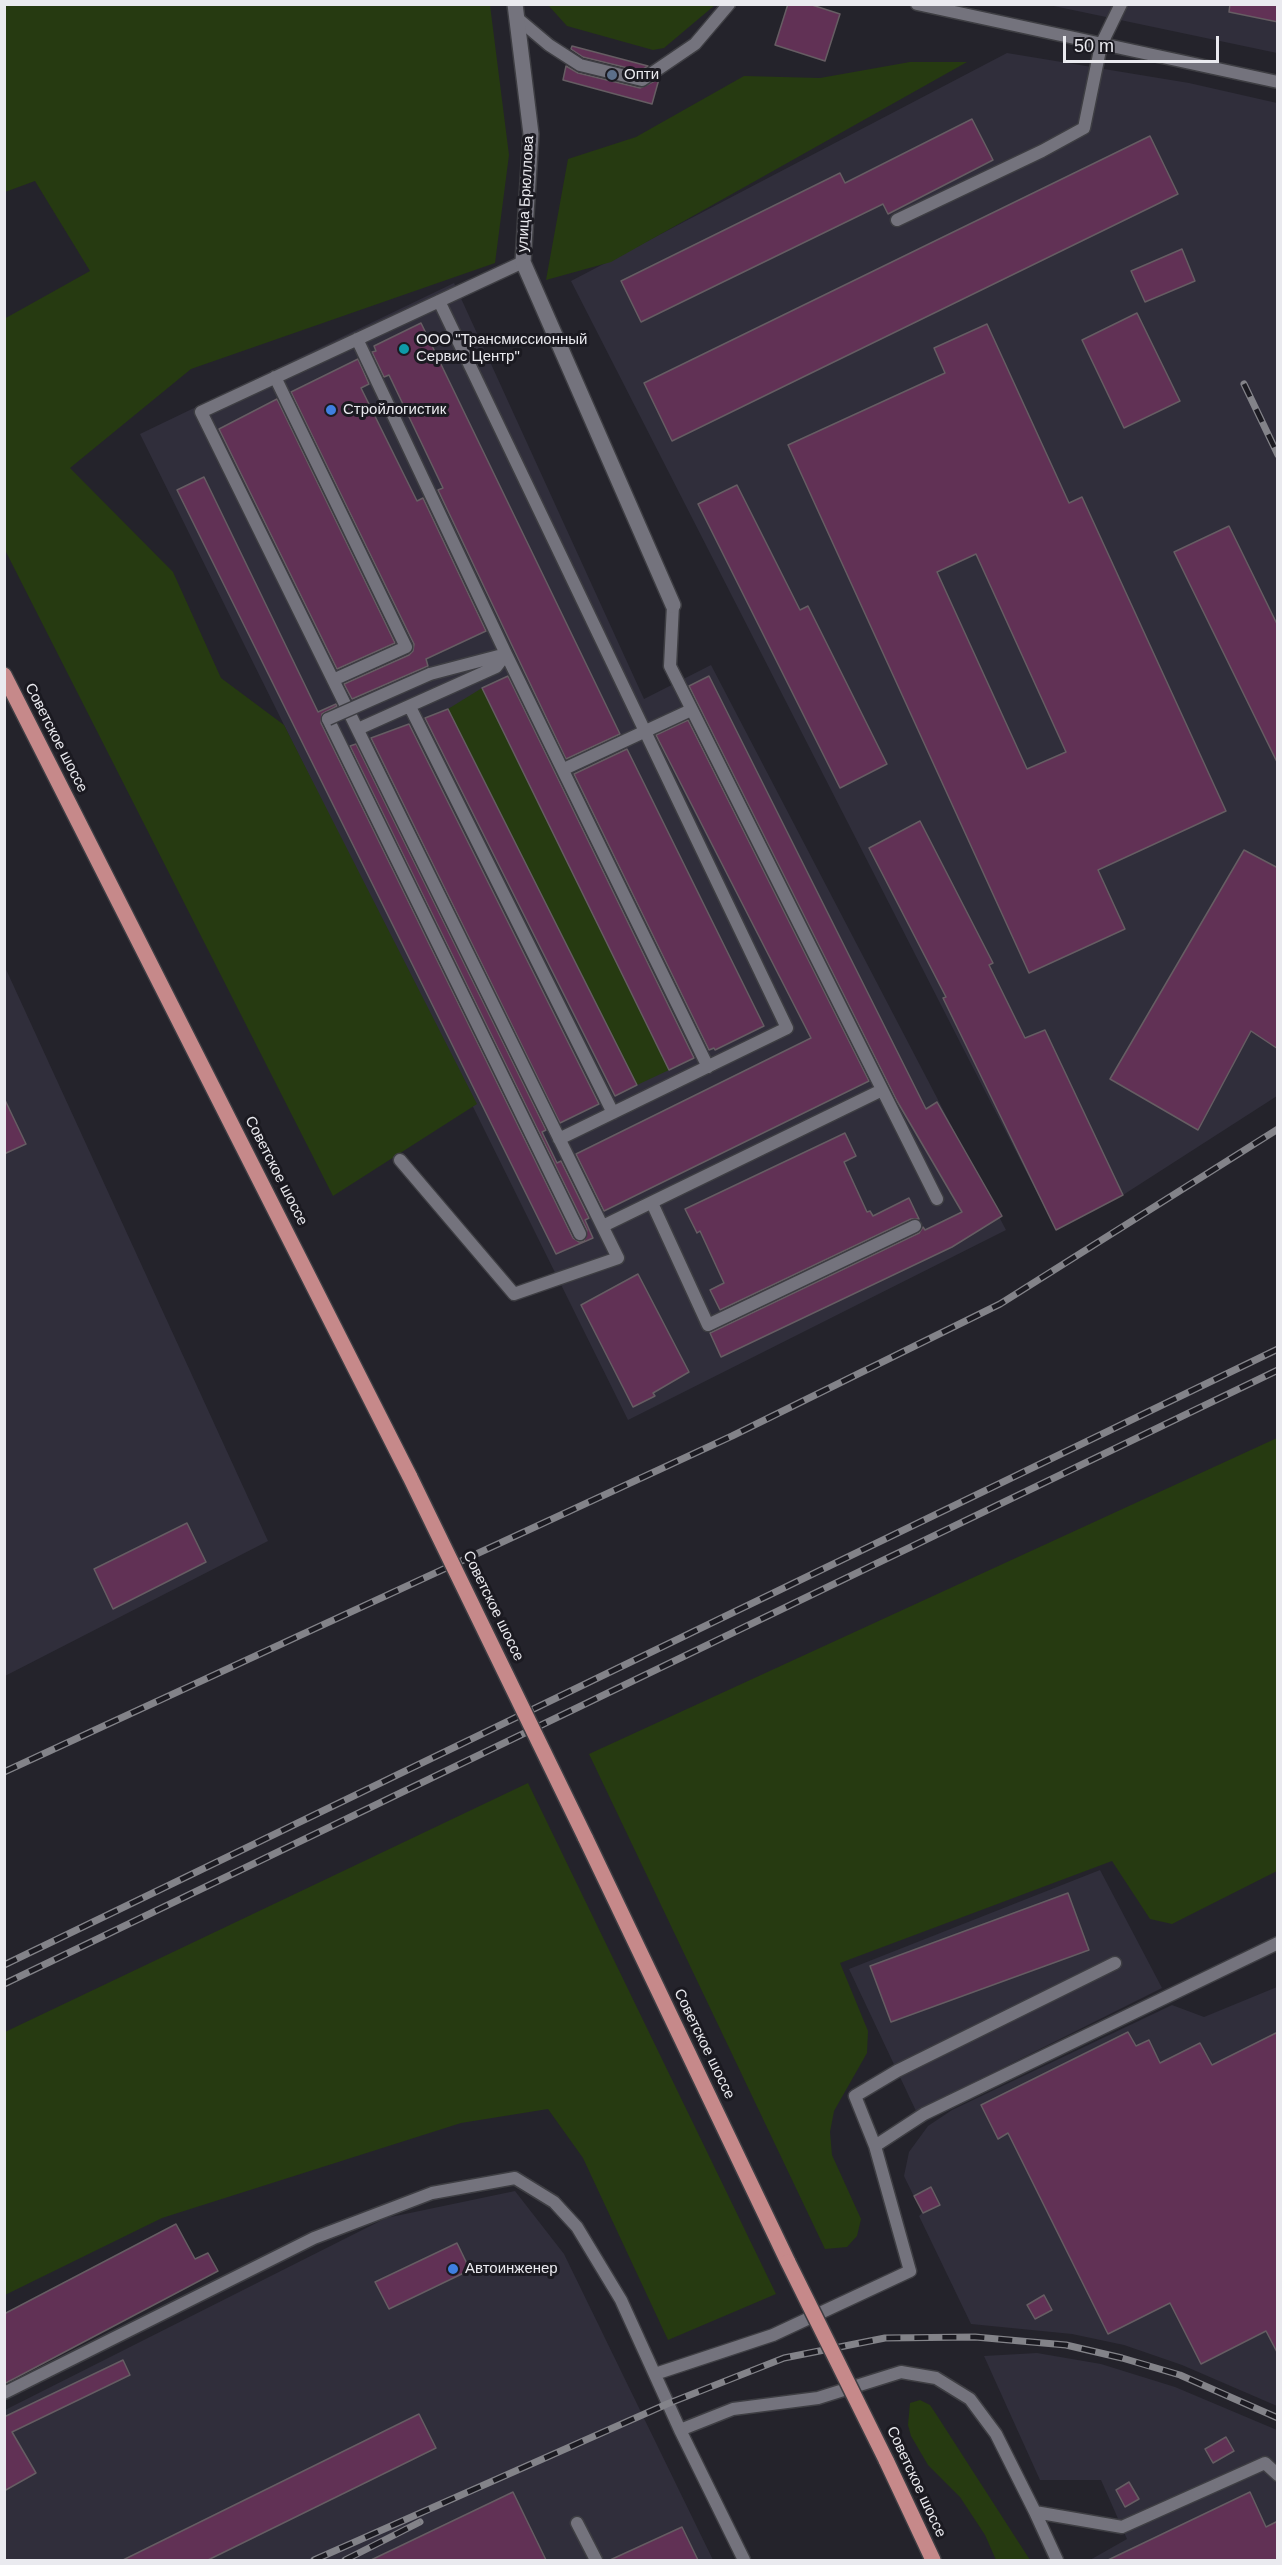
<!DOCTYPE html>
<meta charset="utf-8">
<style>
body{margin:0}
#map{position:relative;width:1282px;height:2565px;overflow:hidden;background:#24232b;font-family:Arial,sans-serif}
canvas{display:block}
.frame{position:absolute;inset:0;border:6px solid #eaeaef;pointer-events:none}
.scale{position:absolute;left:1063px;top:36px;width:156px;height:27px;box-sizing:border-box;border:3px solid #eaeaef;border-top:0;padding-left:8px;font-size:18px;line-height:21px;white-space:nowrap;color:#eaeaef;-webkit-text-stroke:4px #1b1a21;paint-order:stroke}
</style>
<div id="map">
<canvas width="1282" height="2565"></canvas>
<div class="frame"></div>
<div class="scale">50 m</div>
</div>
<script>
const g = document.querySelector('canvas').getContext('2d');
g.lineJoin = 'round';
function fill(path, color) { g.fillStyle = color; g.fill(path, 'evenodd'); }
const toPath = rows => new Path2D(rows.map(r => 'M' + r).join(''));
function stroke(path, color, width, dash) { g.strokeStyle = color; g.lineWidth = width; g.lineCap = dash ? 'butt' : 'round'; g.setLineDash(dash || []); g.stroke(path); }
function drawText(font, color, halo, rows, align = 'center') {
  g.font = font + ' Arial,sans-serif'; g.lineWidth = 6; g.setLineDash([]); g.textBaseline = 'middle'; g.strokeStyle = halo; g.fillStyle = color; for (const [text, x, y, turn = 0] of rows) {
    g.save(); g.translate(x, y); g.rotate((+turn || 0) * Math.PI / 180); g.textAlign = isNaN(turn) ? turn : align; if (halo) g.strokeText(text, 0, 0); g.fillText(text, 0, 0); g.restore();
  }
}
const built = toPath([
 [1049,5,1277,5,1277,53],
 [1007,53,1189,83,1277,103,1277,1096,1123,1195,1056,1230,571,281],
 [454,283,644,699,711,665,1006,1230,628,1420,140,434],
 [4,965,268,1541,5,1676,4,1676],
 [1100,1870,1162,1988,916,2111,849,1969],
 [1277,1987,1277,2406,1182,2365,1124,2345,1072,2334,971,2324,919,2216,922,2213,904,2176,909,2152,928,2126,952,2110,1172,2005,1204,2017],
 [515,2191,564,2254,713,2560,5,2560,5,2410,386,2218],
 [1037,2353,1101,2364,1175,2387,1277,2430,1277,2560,1090,2560,1127,2539,1101,2480,1040,2480,984,2356]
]);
const green = toPath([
 [5,5,490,5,509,155,495,263,191,369,70,468,173,572,221,678,284,725,477,1104,333,1196,5,550,4,319,90,271,35,181,5,192],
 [548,5,715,5,664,48,653,50,567,26],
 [910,62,967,62,611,262,546,280,568,159,636,137,744,76,820,78],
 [482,688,669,1070,637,1085,448,709],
 [1277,1438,1277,1871,1172,1924,1150,1919,1112,1861,840,1963,868,2031,867,2053,834,2111,830,2132,832,2155,861,2219,857,2236,847,2247,825,2249,589,1754],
 [528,1783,776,2294,668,2340,583,2158,548,2109,461,2123,162,2218,5,2295,5,2032],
 [920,2400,930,2405,936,2414,1030,2560,996,2560,985,2535,960,2497,928,2465,911,2436,908,2425,910,2403]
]);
const building = toPath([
 [788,4,809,4,840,14,825,61,775,45,788,4],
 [1230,4,1278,4,1278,22,1229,12,1230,4],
 [572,46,648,66,640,71,583,57,571,49,572,46],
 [566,66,578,73,640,88,659,79,652,104,563,80,566,66],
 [972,119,993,160,888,214,883,204,641,322,621,281,840,173,845,183,972,119],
 [1150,136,1178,194,672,441,644,383,1150,136],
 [1182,249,1195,281,1145,302,1131,271,1182,249],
 [1137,313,1180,401,1124,428,1082,340,1137,313],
 [421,323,620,734,566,759,438,490,443,488,389,375,384,377,372,352,376,351,374,346,421,323],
 [987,324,1069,503,1082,497,1226,811,1098,870,1125,929,1029,973,788,445,945,373,934,348,987,324],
 [976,554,1066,752,1027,769,937,572,976,554],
 [358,359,369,384,361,388,417,501,423,498,486,631,426,659,428,666,352,699,344,684,409,655,413,651,414,644,291,392,358,359],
 [277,399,395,643,337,669,219,429,277,399],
 [204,477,318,712,336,704,337,706,322,714,321,723,573,1238,579,1242,584,1241,587,1230,350,746,356,744,546,1130,542,1132,557,1163,561,1161,589,1218,585,1220,593,1238,556,1254,177,490,204,477],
 [737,485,800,610,808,606,887,764,840,788,698,504,737,485],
 [1229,526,1278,626,1278,764,1174,552,1229,526],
 [508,676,694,1058,669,1070,482,688,508,676],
 [709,676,926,1109,937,1102,1002,1216,952,1247,721,1357,710,1333,919,1233,923,1227,925,1230,962,1212,897,1101,689,686,709,676],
 [448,709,637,1085,615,1096,425,718,448,709],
 [688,720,869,1081,604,1211,576,1154,811,1038,656,735,688,720],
 [409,724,599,1104,560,1123,371,738,409,724],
 [627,749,764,1026,715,1050,714,1048,709,1050,574,774,627,749],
 [920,821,993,963,989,965,1025,1038,1045,1030,1123,1195,1056,1230,943,998,946,997,869,848,920,821],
 [1244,850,1278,868,1278,1049,1251,1031,1198,1130,1110,1079,1244,850],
 [4,1098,26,1144,4,1154,4,1098],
 [845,1133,856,1156,844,1162,867,1212,870,1211,873,1216,909,1198,919,1219,911,1219,720,1310,710,1290,724,1283,700,1231,697,1233,685,1209,845,1133],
 [638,1274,689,1372,653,1393,655,1396,633,1407,581,1305,638,1274],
 [187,1523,206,1562,113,1609,94,1569,187,1523],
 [1068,1893,1089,1950,891,2022,870,1966,1068,1893],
 [1128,2032,1136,2046,1149,2040,1160,2063,1200,2043,1212,2065,1278,2032,1278,2354,1266,2331,1201,2364,1170,2303,1108,2334,1008,2133,998,2139,981,2105,1128,2032],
 [931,2187,940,2205,923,2213,914,2196,931,2187],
 [176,2224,195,2259,208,2253,218,2271,4,2384,4,2314,176,2224],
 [457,2243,470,2270,389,2309,375,2282,457,2243],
 [1044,2295,1052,2310,1035,2319,1027,2305,1044,2295],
 [123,2360,130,2375,12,2432,36,2473,4,2491,4,2417,123,2360],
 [419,2414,436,2448,208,2560,123,2560,419,2414],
 [1226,2437,1234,2451,1213,2463,1205,2449,1226,2437],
 [1129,2482,1139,2499,1125,2507,1116,2490,1129,2482],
 [513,2492,546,2560,371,2560,513,2492],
 [1250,2492,1266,2527,1278,2521,1278,2560,1108,2560,1250,2492],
 [682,2527,698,2560,610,2560,682,2527]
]);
const service = toPath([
 [917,4,1278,82],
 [517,18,549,45,580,65,642,80,695,44,729,4],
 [897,220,1042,151,1084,128,1101,45,1121,4],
 [439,301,787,1028,559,1139],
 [357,339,506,654,708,1067],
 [275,377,406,647,333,680],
 [673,605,670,666,937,1199],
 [410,707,613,1113],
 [328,719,580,1234],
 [358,729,496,667,506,654,430,674],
 [564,769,691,710],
 [400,1160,514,1294,618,1258,201,412,523,262],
 [652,1203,708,1325,915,1226],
 [603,1226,882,1090],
 [875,2146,924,2114,1278,1943],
 [655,2374,773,2335,910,2271,875,2146,855,2096,897,2071,1115,1963],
 [4,2393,314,2238,432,2193,515,2178,554,2202,577,2227,621,2300,680,2430,733,2409,818,2398,901,2372,936,2378,970,2399,996,2434,1035,2512,1122,2527,1265,2463,1278,2475],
 [680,2430,744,2560],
 [1035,2512,1057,2560],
 [577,2523,596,2560]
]);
const minor = toPath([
 [515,4,531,134,523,262,673,605]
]);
const primary = toPath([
 [4,675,410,1477],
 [585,1837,788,2262],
 [886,2460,933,2560]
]);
const rail = toPath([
 [1244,384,1278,455],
 [4,1772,732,1436,1000,1304,1278,1129],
 [4,1965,1278,1349],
 [4,1984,1278,1370],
 [314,2560,667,2404,784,2358,885,2338,975,2337,1066,2345,1122,2358,1180,2375,1278,2418],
 [345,2560,420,2522]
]);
const serviceBridge = toPath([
 [328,719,430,674]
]);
const primaryBridge = toPath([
 [410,1477,585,1837],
 [788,2262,886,2460]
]);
const markers = [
 [612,75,6,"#5c6f8a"],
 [404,349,6,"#0f9aa8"],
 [331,410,6,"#3f7fe0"],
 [453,2269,6,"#3f7fe0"]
];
const poiNames = [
 ["Опти",624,75],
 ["ООО \"Трансмиссионный",416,340],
 ["Сервис Центр\"",416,357],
 ["Стройлогистик",343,410],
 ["Автоинженер",465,2269]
];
const streetNames = [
 ["улица Брюллова",526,194,-87],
 ["Советское шоссе",56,738,63],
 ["Советское шоссе",276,1171,63],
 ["Советское шоссе",493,1606,64],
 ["Советское шоссе",704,2044,64],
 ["Советское шоссе",916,2482,65]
];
fill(built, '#302e3b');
fill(green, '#263a11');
fill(building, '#613155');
stroke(building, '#665d63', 1.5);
stroke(service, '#3e3e43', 15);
stroke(minor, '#3e3e43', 18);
stroke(primary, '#3e3e43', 18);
stroke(service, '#74737d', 12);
stroke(minor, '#74737d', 15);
stroke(primary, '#c6898a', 15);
stroke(rail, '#838389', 7);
stroke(rail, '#1b1a21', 4.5, [14]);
stroke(serviceBridge, '#3e3e43', 15, []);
stroke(primaryBridge, '#3e3e43', 18, []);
stroke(serviceBridge, '#74737d', 12);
stroke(primaryBridge, '#c6898a', 15);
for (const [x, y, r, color] of markers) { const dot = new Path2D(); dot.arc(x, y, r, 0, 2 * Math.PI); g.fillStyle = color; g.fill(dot); stroke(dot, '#1b1a21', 2); }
drawText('15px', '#eaeaef', '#1b1a21', poiNames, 'left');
drawText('15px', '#eaeaef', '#1b1a21', streetNames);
</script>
